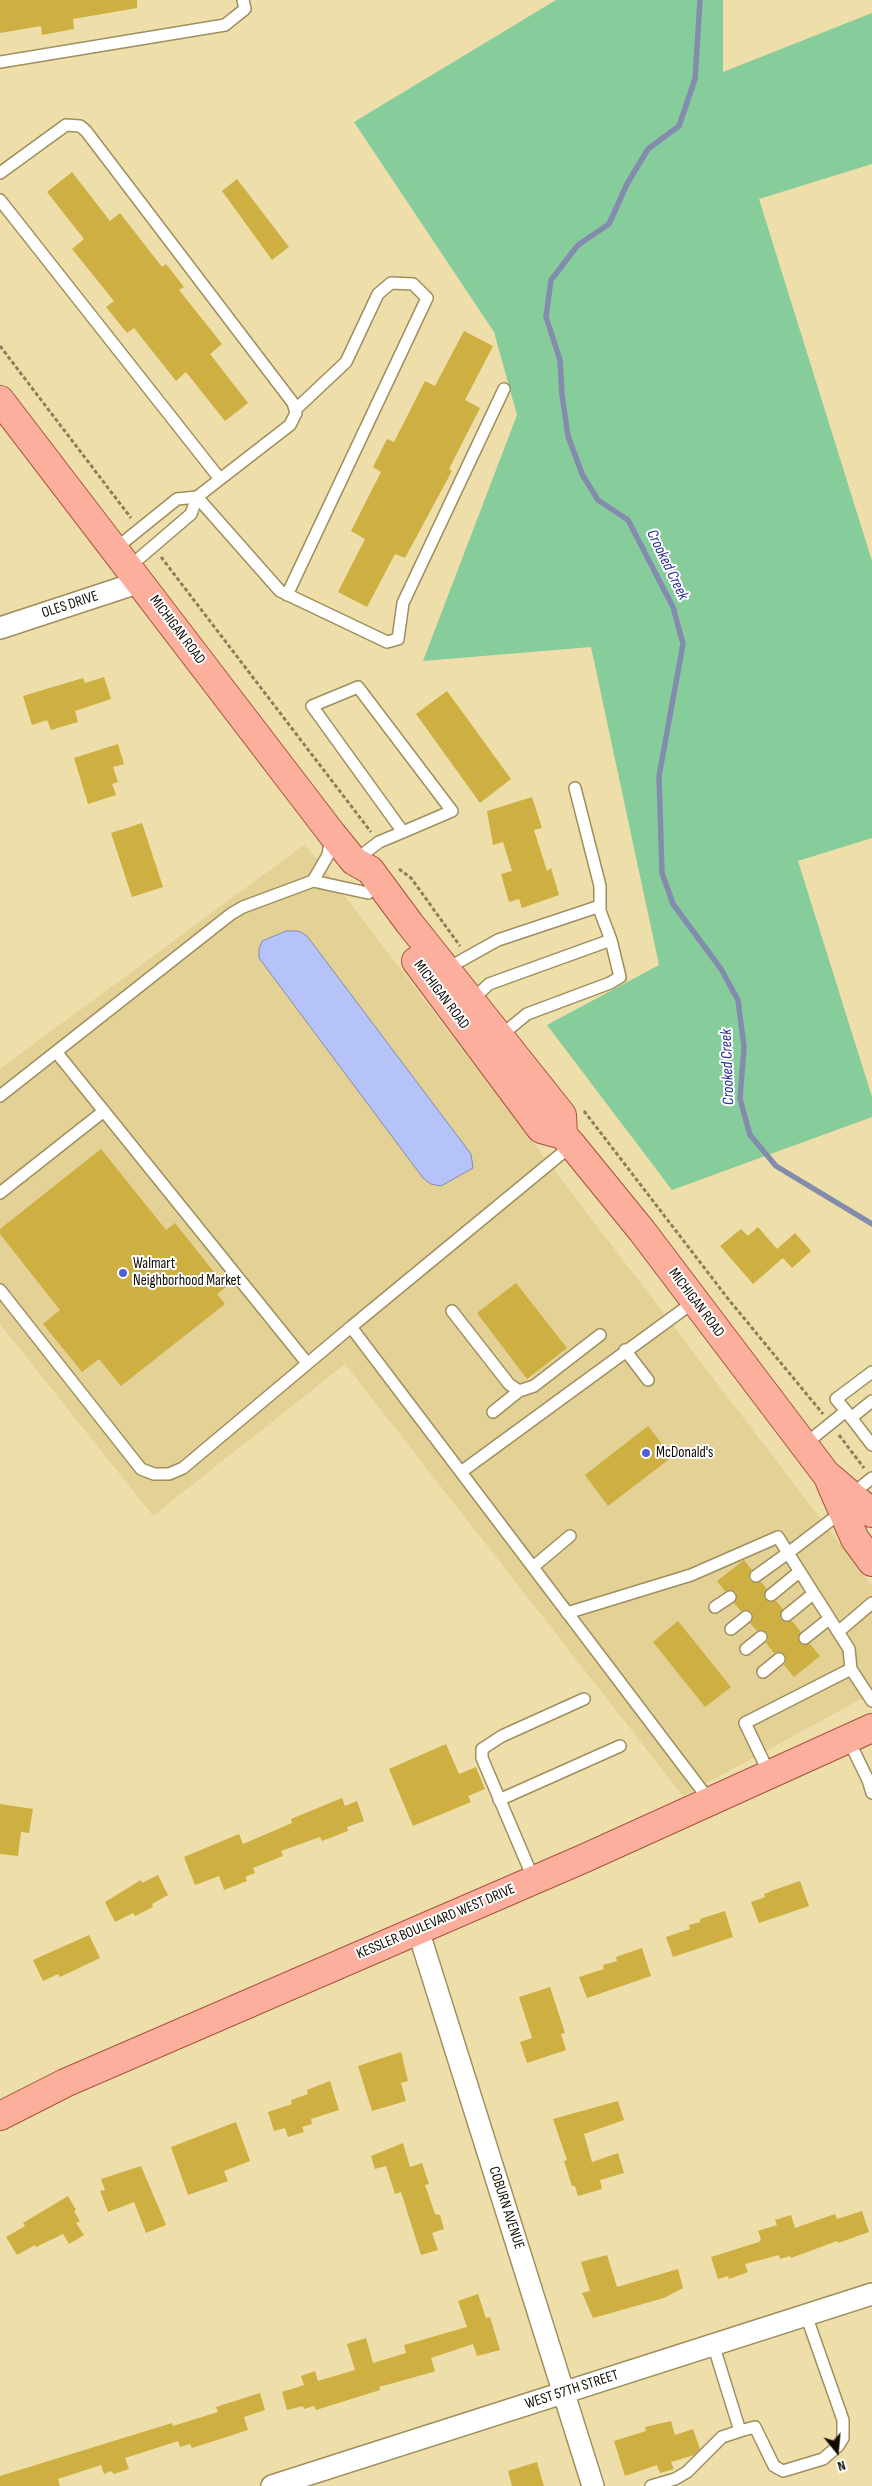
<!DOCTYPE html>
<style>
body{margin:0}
#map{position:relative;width:872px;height:2486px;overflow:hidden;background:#eedea9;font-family:"Sofia Sans Condensed",sans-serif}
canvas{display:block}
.north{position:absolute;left:812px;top:2426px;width:50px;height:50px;-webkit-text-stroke:4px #fff;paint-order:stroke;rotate:163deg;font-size:14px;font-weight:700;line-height:20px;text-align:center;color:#110b00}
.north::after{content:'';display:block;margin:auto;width:18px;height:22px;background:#110b00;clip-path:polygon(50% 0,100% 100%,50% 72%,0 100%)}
</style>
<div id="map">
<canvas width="872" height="2486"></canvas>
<div class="north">N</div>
</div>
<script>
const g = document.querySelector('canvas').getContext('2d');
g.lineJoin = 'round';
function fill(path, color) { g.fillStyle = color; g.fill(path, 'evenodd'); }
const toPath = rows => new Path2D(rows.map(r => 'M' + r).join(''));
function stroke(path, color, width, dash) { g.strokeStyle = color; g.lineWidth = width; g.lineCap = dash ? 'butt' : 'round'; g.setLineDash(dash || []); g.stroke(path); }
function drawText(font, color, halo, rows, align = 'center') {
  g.font = font + ' "Sofia Sans Condensed",sans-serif'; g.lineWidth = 4; g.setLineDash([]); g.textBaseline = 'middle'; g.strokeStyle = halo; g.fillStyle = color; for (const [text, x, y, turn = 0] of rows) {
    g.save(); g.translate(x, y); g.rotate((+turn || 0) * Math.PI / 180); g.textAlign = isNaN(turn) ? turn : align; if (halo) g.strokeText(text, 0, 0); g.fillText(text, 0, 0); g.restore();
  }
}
const built = toPath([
 [305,844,872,1586,872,1693,683,1796,345,1364,153,1516,0,1324,0,1069]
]);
const green = toPath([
 [556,0,723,0,723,72,872,13,872,164,759,199,872,561,872,838,798,861,872,1097,872,1117,672,1190,547,1025,659,965,591,647,423,661,517,415,494,332,354,122]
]);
const water = toPath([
 [286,931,299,931,307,936,471,1154,473,1168,441,1186,431,1184,423,1178,259,958,259,949,262,941,286,931]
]);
const stream = toPath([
 [700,0,695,79,679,126,648,149,627,184,609,224,578,245,551,280,546,317,560,360,562,395,568,436,582,474,598,500,628,520,673,607,683,644,659,776,662,873,673,904,721,969,738,1000,744,1047,740,1099,750,1135,776,1166,872,1224]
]);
const building = toPath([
 [0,0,137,0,137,8,73,19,74,29,42,35,41,26,0,33],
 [72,172,110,221,120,213,162,267,166,264,184,287,179,290,222,344,210,354,248,403,225,421,186,372,176,381,134,328,127,333,106,307,114,301,72,249,84,239,47,192],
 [237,179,289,247,272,260,222,191],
 [464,331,493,346,465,400,480,408,449,469,452,471,405,558,395,554,367,607,338,592,365,539,351,531,381,472,373,467,387,439,394,442,425,381,435,386],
 [104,677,111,699,75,711,78,722,51,730,47,720,32,725,23,696,83,678,85,683],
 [447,691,511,779,480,803,416,714],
 [118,744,124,764,113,767,118,782,112,784,116,795,88,804,74,758],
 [532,797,542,828,534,830,547,871,551,868,559,895,522,908,519,899,509,902,501,874,512,871,503,842,493,845,487,811],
 [142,823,163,887,132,897,111,833],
 [101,1149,166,1230,175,1223,226,1287,217,1294,225,1304,121,1386,99,1359,82,1372,43,1324,60,1310,0,1234,0,1229],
 [758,1227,777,1249,795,1233,811,1251,792,1268,783,1258,753,1284,720,1246,741,1229,748,1236],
 [516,1283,567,1348,527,1379,477,1313],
 [648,1426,672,1457,608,1506,585,1475],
 [744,1560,752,1570,749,1576,750,1581,756,1583,761,1582,767,1589,764,1593,765,1599,769,1602,776,1601,783,1609,780,1613,781,1619,785,1622,792,1621,801,1632,798,1636,799,1642,803,1645,810,1644,820,1656,794,1677,784,1665,786,1661,785,1655,781,1652,774,1653,766,1643,768,1639,767,1633,763,1630,757,1631,750,1623,753,1619,752,1613,748,1610,741,1611,734,1603,737,1597,736,1592,730,1590,725,1591,717,1581],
 [678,1621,731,1687,705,1707,653,1642],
 [446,1744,459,1774,476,1767,485,1789,468,1796,471,1802,413,1826,389,1769],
 [342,1798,345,1806,357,1801,364,1821,347,1827,348,1831,322,1841,320,1837,281,1851,283,1856,253,1868,255,1873,245,1877,247,1881,224,1890,219,1876,195,1885,184,1857,239,1834,243,1844,292,1823,291,1819],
 [0,1804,33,1809,29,1833,21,1832,18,1856,0,1854],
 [158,1875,168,1895,152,1904,153,1907,135,1916,133,1913,115,1922,105,1902,141,1880,142,1883],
 [800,1881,809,1906,759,1923,751,1902,765,1897,764,1894,774,1890],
 [725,1911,733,1937,673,1957,666,1937,690,1929,689,1925,700,1922,700,1919],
 [89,1935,100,1958,60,1977,58,1974,43,1981,33,1960],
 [642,1948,651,1976,587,1998,579,1977,604,1969,603,1965,617,1961,616,1957],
 [550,1987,565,2033,561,2034,566,2050,527,2063,520,2042,532,2038,519,1997],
 [401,2052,408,2081,401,2083,406,2101,372,2111,358,2066],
 [330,2081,339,2110,311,2119,312,2124,302,2127,304,2132,288,2137,285,2128,274,2131,268,2112,292,2104,291,2100,308,2094,307,2090],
 [618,2101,624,2120,584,2134,592,2162,618,2153,624,2173,600,2180,602,2189,578,2196,575,2186,572,2186,564,2161,567,2160,553,2119],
 [236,2122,250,2161,224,2171,228,2181,188,2195,171,2147],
 [403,2143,410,2167,422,2163,429,2184,425,2185,435,2214,440,2215,444,2229,432,2233,438,2250,421,2255,401,2192,395,2194,386,2166,375,2169,371,2156],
 [141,2166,166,2225,146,2233,134,2202,108,2212,100,2191,105,2190,101,2179],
 [68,2196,76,2210,74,2211,80,2221,76,2223,84,2235,69,2244,63,2234,36,2247,35,2245,17,2255,6,2237,25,2226,23,2223],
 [862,2211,869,2232,838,2243,837,2241,791,2258,790,2256,780,2259,779,2255,745,2264,748,2272,729,2279,728,2276,718,2279,711,2257,759,2242,761,2239,758,2231,777,2225,775,2220,791,2215,795,2228,835,2214,837,2219],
 [607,2255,617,2287,678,2269,683,2288,664,2298,593,2318,582,2293,590,2291,581,2262],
 [478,2294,486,2318,490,2317,500,2350,477,2356,473,2344,431,2358,435,2371,433,2372,379,2387,380,2390,316,2410,314,2406,304,2409,303,2406,287,2410,282,2392,304,2385,301,2376,315,2371,318,2381,355,2370,347,2344,366,2338,373,2363,406,2353,404,2345,467,2327,458,2301],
 [260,2393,265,2410,244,2417,248,2430,192,2448,190,2444,180,2447,178,2441,147,2451,125,2458,129,2469,114,2474,111,2471,104,2474,101,2465,58,2479,60,2486,0,2486,0,2476,172,2423,173,2426,218,2412,216,2407],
 [671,2421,675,2435,693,2429,700,2449,694,2455,671,2462,674,2469,660,2473,657,2465,625,2476,614,2441,646,2431,645,2427],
 [537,2462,544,2486,512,2486,508,2471]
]);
const path = toPath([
 [0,346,131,518],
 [161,557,371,832],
 [399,869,411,878,460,946],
 [584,1111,729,1300,823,1414],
 [839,1435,864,1468]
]);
const service = toPath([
 [0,62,225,25,245,9,243,0],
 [0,173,66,125,80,126,86,131,293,403,296,413,290,425,197,497,280,591,387,642,398,639,403,603,504,389],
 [0,200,220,479],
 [115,549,177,499,197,497,191,514,129,567],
 [287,595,427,298,413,284,391,283,378,294,346,362,295,410],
 [575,788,600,886,600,911,611,940],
 [354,861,379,842,403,832,452,811,358,687,312,706,403,832],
 [313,881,328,855,331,837],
 [446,969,498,940,600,906],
 [471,1001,489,984,611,940,620,977,610,983,527,1014,499,1037],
 [57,1053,307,1363],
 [0,1096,231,914,243,907,313,881,368,893],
 [572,1145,351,1327,710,1801],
 [0,1193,104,1111],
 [0,1290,141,1469,154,1474,169,1474,183,1468,351,1327],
 [452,1311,509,1384,519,1391,534,1386,600,1335],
 [625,1350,648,1380],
 [846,1411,872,1445],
 [493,1412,519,1391],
 [851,1418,872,1401],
 [804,1445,846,1411,836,1399,872,1372],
 [461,1472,695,1301],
 [851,1495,872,1478],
 [843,1511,788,1553,849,1649,851,1669,872,1701],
 [533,1567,570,1536],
 [771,1595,799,1572],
 [715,1607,730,1597],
 [567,1613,691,1575,778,1537,788,1553,756,1576],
 [787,1615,813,1594],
 [731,1629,746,1617],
 [838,1632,872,1603],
 [805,1638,829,1619],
 [746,1649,761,1637],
 [763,1672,779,1659],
 [848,1739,868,1780,872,1793],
 [770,1775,745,1723,851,1669],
 [499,1800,620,1746],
 [534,1880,482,1758,482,1749,502,1736,584,1699],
 [713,2344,740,2431,755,2427,774,2466,783,2471,823,2459,838,2446,843,2438,843,2420,806,2315],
 [651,2486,675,2479,687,2472,722,2437,740,2431]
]);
const minor = toPath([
 [0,628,140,582],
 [418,1930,593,2486],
 [272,2486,872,2294]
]);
const primary = toPath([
 [0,400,332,834,354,861,370,870,410,924,562,1115,563,1135],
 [416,961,541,1129,563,1135,572,1145,642,1231,826,1474,872,1513],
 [830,1482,855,1539,872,1562],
 [0,2116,65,2083,585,1858,872,1728]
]);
const markers = [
 [123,1273,5,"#505fd5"],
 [646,1453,5,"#505fd5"]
];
const streetNames = [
 ["OLES DRIVE",70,605,-18],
 ["MICHIGAN ROAD",177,630,53],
 ["MICHIGAN ROAD",441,995,53],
 ["MICHIGAN ROAD",696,1303,53],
 ["KESSLER BOULEVARD WEST DRIVE",436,1922,-23],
 ["COBURN AVENUE",506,2208,72],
 ["WEST 57TH STREET",572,2390,-18]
];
const poiNames = [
 ["Walmart",133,1264],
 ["Neighborhood Market",133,1281],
 ["McDonald's",656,1453]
];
const waterNames = [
 ["Crooked Creek",667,565,64],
 ["Crooked Creek",728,1067,-92]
];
fill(built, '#e4d195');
fill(green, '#87cd9c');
fill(water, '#b5c3f9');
stroke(water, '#848cae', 1);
stroke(stream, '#848cae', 5.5);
fill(building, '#ceaf42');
stroke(service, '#9e8f5d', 14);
stroke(minor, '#9e8f5d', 24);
stroke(primary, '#a9523d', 30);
stroke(path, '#8b805e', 3, [4, 2.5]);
stroke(service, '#fff', 11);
stroke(minor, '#fff', 21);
stroke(primary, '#fdaf9e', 28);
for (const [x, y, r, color] of markers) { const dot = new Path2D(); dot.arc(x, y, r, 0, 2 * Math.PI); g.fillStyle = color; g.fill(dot); stroke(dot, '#fff', 2); }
drawText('15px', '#110b00', '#fff', streetNames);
drawText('15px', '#110b00', '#fff', poiNames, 'left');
drawText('italic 16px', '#2a3093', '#fff', waterNames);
</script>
